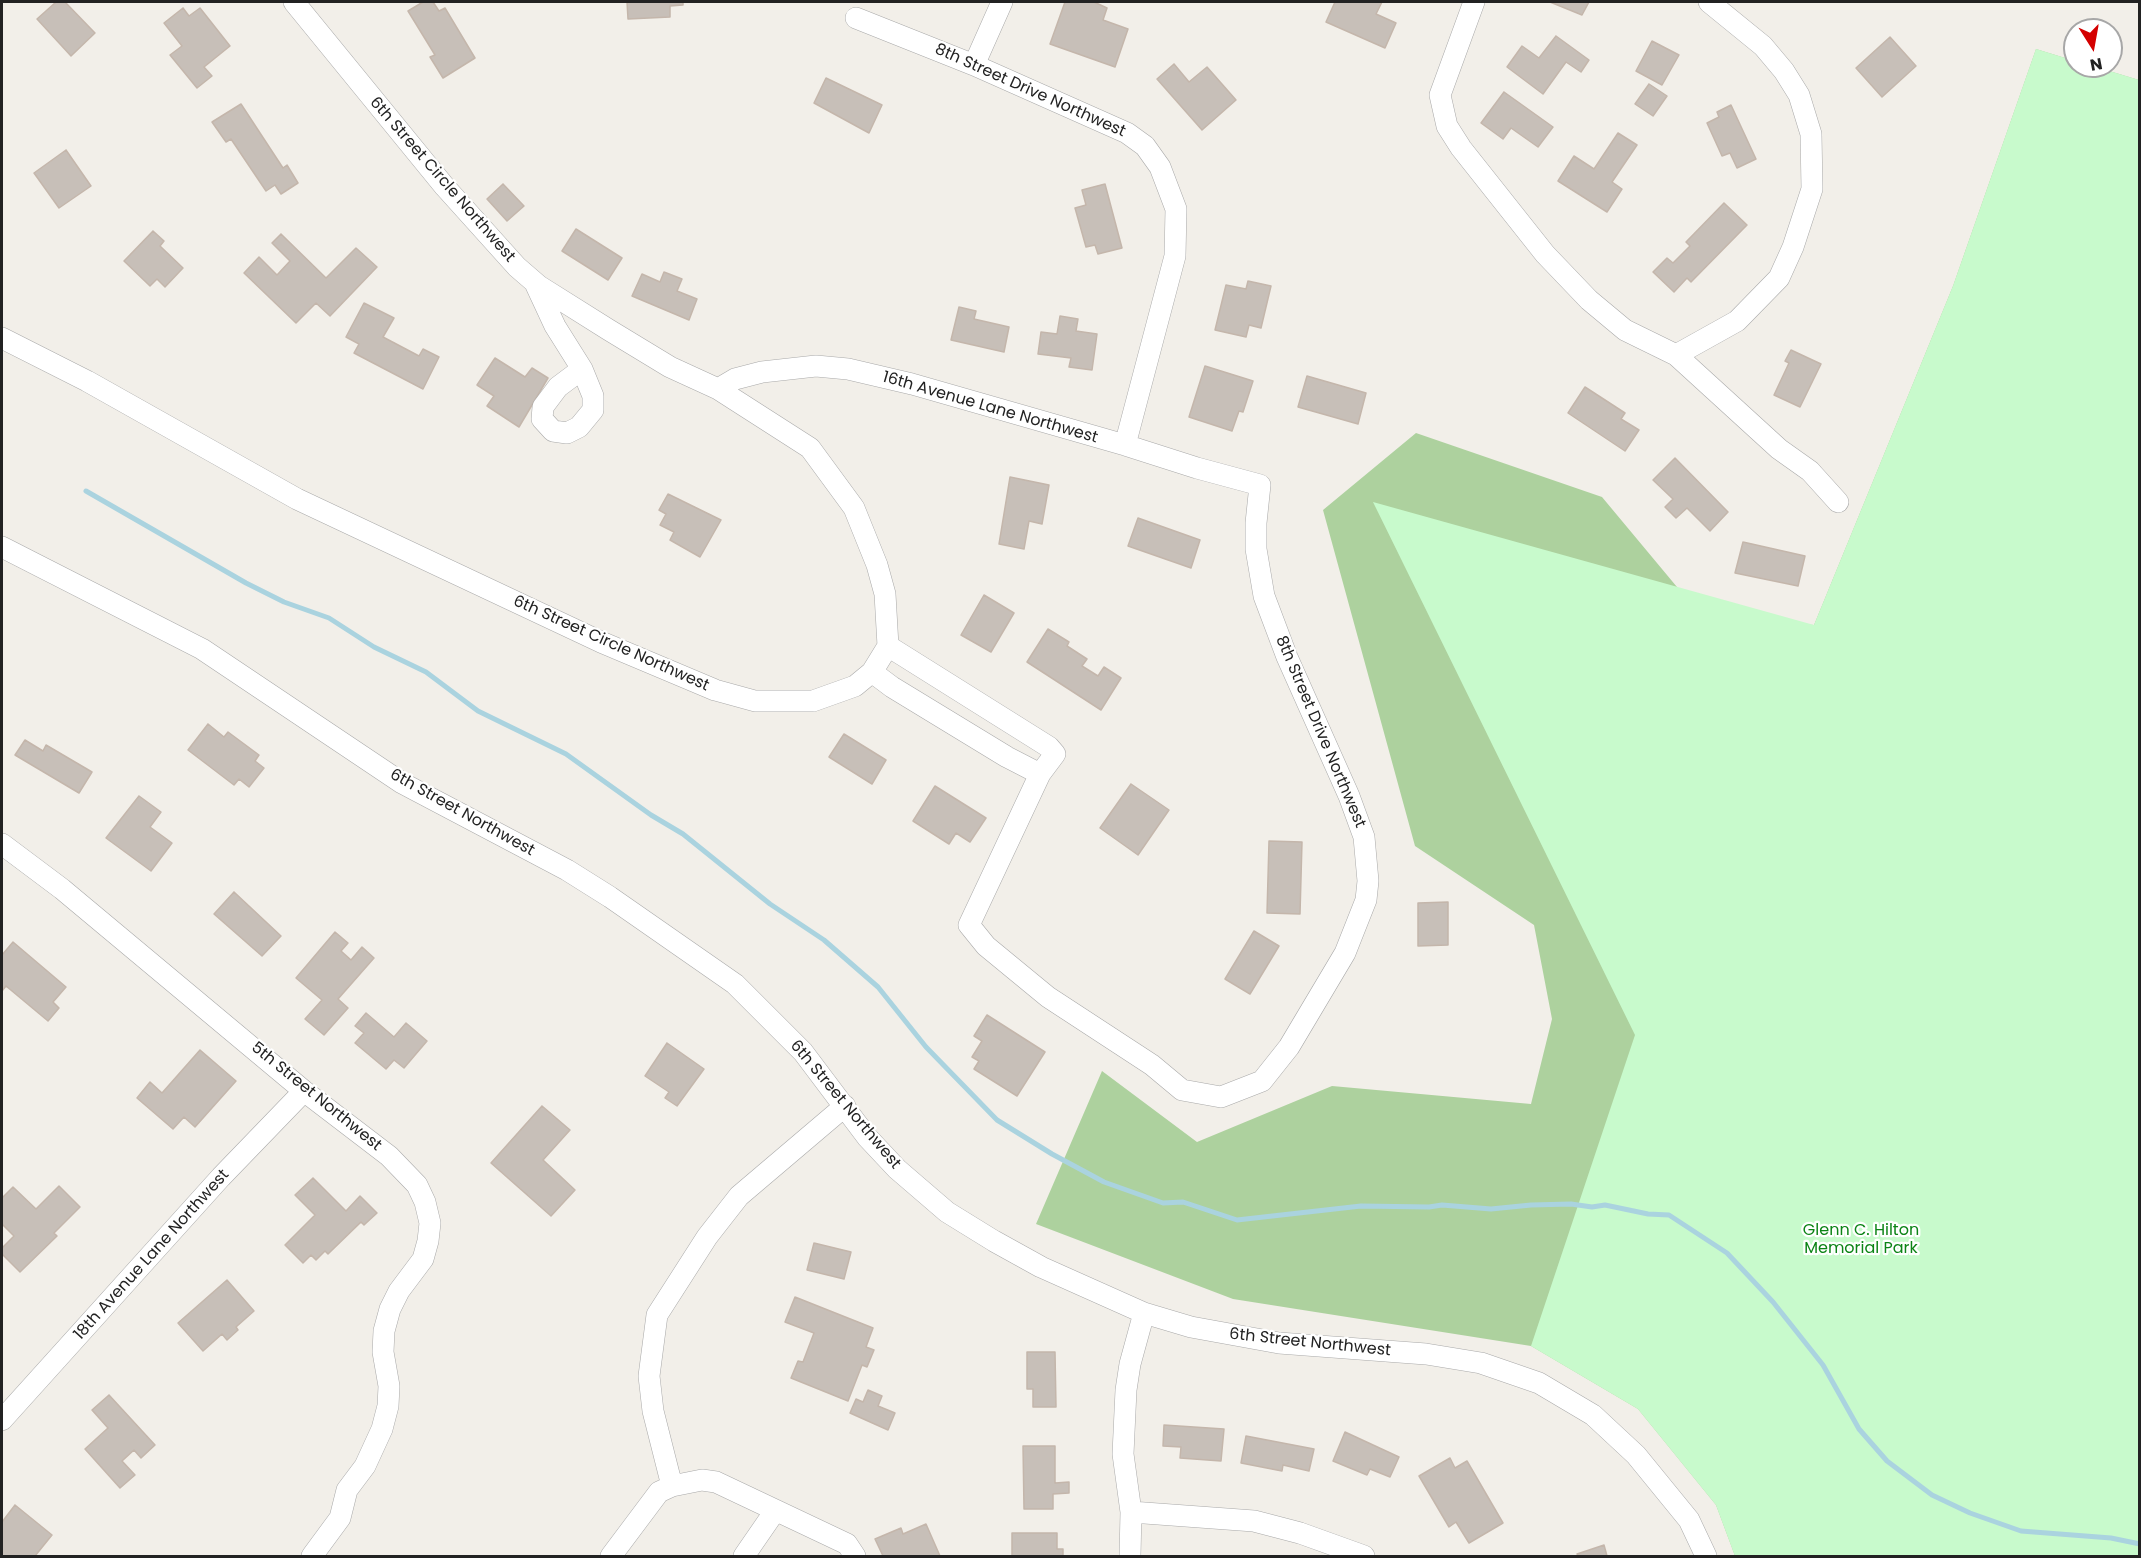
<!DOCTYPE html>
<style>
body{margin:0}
#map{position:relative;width:2141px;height:1558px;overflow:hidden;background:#f2efe9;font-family:Poppins,sans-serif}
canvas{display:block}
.frame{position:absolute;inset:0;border:3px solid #222;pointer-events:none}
.north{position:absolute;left:2063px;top:18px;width:60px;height:60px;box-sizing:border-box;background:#fff;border:2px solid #a7a7a7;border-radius:50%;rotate:169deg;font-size:16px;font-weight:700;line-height:24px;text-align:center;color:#222}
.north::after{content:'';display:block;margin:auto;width:21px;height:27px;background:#d40000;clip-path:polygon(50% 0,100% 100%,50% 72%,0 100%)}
</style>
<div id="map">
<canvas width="2141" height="1558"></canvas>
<div class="frame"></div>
<div class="north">N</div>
</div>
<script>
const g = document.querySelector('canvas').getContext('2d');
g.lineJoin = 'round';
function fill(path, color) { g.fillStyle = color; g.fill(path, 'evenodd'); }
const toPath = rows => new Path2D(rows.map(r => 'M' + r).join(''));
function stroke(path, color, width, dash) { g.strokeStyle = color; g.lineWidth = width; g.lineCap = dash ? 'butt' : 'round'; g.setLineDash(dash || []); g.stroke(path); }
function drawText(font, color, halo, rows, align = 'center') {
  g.font = font + ' Poppins,sans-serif'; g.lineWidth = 4.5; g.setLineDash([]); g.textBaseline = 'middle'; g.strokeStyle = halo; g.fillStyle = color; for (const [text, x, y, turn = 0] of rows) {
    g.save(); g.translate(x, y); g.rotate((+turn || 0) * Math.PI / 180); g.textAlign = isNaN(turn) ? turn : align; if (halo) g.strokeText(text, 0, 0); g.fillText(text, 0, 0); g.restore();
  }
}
const forest = toPath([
 [2036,49,2075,61,2075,66,2093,66,2139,80,1735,1556,1716,1505,1638,1409,1531,1346,1233,1299,1036,1224,1102,1071,1197,1142,1332,1086,1531,1104,1552,1019,1534,925,1415,846,1323,510,1416,433,1602,497,1702,617,1814,625,1953,286]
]);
const park = toPath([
 [2036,49,2075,61,2075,66,2093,66,2139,80,2139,1556,1735,1556,1716,1505,1638,1409,1531,1346,1635,1035,1373,502,1814,625,1953,286]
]);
const stream = toPath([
 [86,491,246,583,284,602,329,618,374,647,426,672,478,711,566,754,651,815,683,834,770,904,824,940,878,987,926,1047,997,1120,1052,1154,1104,1182,1163,1203,1183,1202,1237,1220,1361,1206,1429,1207,1442,1205,1491,1209,1531,1205,1571,1204,1592,1207,1605,1205,1648,1214,1669,1215,1727,1253,1773,1302,1823,1365,1859,1429,1887,1461,1932,1495,1970,1513,2021,1531,2111,1538,2140,1544]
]);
const building = toPath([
 [56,2,65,2,95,33,71,56,37,19,56,2],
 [423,2,433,2,439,11,445,8,475,58,443,78,430,57,435,55,408,11,423,2],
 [627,2,683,2,683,5,670,6,670,17,628,19,627,2],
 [1065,2,1094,2,1107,8,1103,20,1128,29,1115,67,1050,44,1065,2],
 [1335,2,1382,2,1376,14,1396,23,1385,48,1326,22,1335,2],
 [1550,2,1589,2,1582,15,1550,2],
 [183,8,189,16,200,8,230,46,204,67,212,76,197,88,170,55,182,46,164,23,183,8],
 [1556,36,1589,60,1581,72,1566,62,1543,94,1507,67,1522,46,1539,58,1556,36],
 [1890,37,1916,66,1882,97,1856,68,1890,37],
 [1652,41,1679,55,1662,85,1636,71,1652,41],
 [1174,64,1189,82,1207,67,1236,100,1202,130,1157,79,1174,64],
 [826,78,882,105,869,133,814,103,826,78],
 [1649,84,1667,96,1653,116,1635,104,1649,84],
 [1504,92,1553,127,1538,147,1511,128,1503,139,1481,123,1504,92],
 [241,104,283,168,287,165,298,183,281,194,275,185,266,191,231,139,226,142,212,122,241,104],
 [1731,105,1756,159,1737,168,1730,153,1722,156,1707,123,1719,117,1717,112,1731,105],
 [1618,133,1637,145,1612,182,1622,189,1607,212,1558,181,1574,156,1594,169,1618,133],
 [66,150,91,186,59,208,34,173,66,150],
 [503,184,524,206,507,221,487,199,503,184],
 [1105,184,1122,248,1098,254,1095,245,1086,247,1075,208,1086,205,1082,190,1105,184],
 [1724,203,1747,225,1691,282,1687,278,1674,292,1653,272,1667,258,1673,263,1690,246,1686,242,1724,203],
 [576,229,622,258,608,280,562,251,576,229],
 [153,231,164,241,160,246,183,268,165,287,157,279,150,286,124,261,153,231],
 [281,234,326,278,356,248,377,267,330,316,316,303,296,323,244,273,259,257,277,275,290,261,272,243,281,234],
 [664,272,682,279,677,291,697,299,689,320,632,296,642,274,660,282,664,272],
 [1248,281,1271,286,1261,328,1249,325,1246,337,1215,330,1226,285,1246,289,1248,281],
 [364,303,394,318,383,337,419,356,423,349,439,357,423,389,354,353,359,344,346,337,364,303],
 [959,307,976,311,974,319,1009,327,1004,352,951,340,959,307],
 [1060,316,1078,319,1076,331,1097,334,1092,370,1069,367,1071,358,1038,354,1041,332,1057,334,1060,316],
 [1791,350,1821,364,1800,407,1774,395,1789,363,1785,361,1791,350],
 [495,358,525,377,532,368,548,378,519,427,487,406,494,396,477,385,495,358],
 [1205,366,1253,381,1243,412,1239,411,1232,431,1189,417,1205,366],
 [1307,376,1366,393,1358,424,1298,407,1307,376],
 [1585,387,1625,413,1621,419,1639,430,1625,451,1568,413,1585,387],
 [1675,458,1728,512,1710,531,1687,508,1676,518,1665,507,1673,499,1653,480,1675,458],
 [1010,477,1049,485,1042,524,1029,521,1024,549,999,544,1010,477],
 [668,494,721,520,700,557,670,540,674,532,660,525,666,514,659,510,668,494],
 [1138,518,1200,540,1191,568,1128,546,1138,518],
 [1743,542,1805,556,1798,586,1735,573,1743,542],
 [984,595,1014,613,991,652,961,635,984,595],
 [1048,629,1069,642,1067,646,1087,659,1082,666,1098,676,1104,667,1121,678,1101,710,1027,662,1048,629],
 [208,724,224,737,228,732,259,755,255,761,264,768,249,787,239,779,234,785,188,750,208,724],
 [844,734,886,760,872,784,829,757,844,734],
 [25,740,43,751,46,745,92,772,79,793,15,755,25,740],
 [1131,784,1169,810,1138,855,1100,828,1131,784],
 [935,786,986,818,970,842,956,833,949,844,913,821,935,786],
 [139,796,161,812,150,827,172,843,151,871,106,838,139,796],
 [1269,841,1302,842,1300,914,1267,913,1269,841],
 [234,892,281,936,262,956,214,914,234,892],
 [1448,902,1448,945,1418,946,1418,903,1448,902],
 [1254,931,1279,946,1250,994,1225,979,1254,931],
 [335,932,348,943,341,951,351,960,362,947,374,958,338,999,348,1008,324,1035,305,1019,322,1000,296,978,335,932],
 [13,942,66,987,53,1002,59,1008,48,1021,6,986,2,991,2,955,13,942],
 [366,1013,394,1037,406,1023,427,1041,404,1068,394,1060,386,1069,355,1043,364,1033,355,1026,366,1013],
 [987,1015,1045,1052,1017,1096,974,1069,979,1061,972,1057,982,1041,974,1036,987,1015],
 [667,1043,704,1069,677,1106,665,1098,669,1092,645,1076,667,1043],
 [200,1050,236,1081,195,1127,184,1117,173,1129,137,1098,150,1082,162,1093,200,1050],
 [542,1106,570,1130,543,1160,575,1190,551,1216,491,1163,542,1106],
 [313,1178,346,1211,360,1196,377,1213,364,1225,361,1222,328,1254,325,1251,316,1260,311,1255,303,1263,285,1245,315,1215,295,1195,313,1178],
 [59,1186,80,1207,54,1233,57,1236,20,1272,2,1254,2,1248,14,1236,2,1224,2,1198,13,1187,36,1209,59,1186],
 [814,1243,851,1252,844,1279,807,1270,814,1243],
 [227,1280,254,1311,236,1327,238,1330,227,1340,222,1334,203,1351,178,1323,227,1280],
 [795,1297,873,1328,866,1347,874,1350,867,1367,862,1365,848,1401,791,1378,798,1361,803,1362,814,1333,785,1322,795,1297],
 [1027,1352,1055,1352,1056,1407,1033,1407,1033,1389,1027,1389,1027,1352],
 [868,1390,882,1396,878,1406,895,1413,888,1430,850,1413,856,1399,863,1402,868,1390],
 [109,1395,155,1445,141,1458,134,1450,122,1461,135,1475,120,1488,85,1449,108,1428,92,1410,109,1395],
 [1164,1425,1224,1429,1221,1461,1180,1458,1181,1447,1163,1446,1164,1425],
 [1345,1432,1399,1457,1390,1477,1370,1469,1367,1475,1333,1461,1345,1432],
 [1246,1436,1314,1449,1309,1471,1283,1465,1282,1471,1241,1463,1246,1436],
 [1023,1446,1055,1446,1055,1483,1069,1482,1069,1493,1053,1494,1053,1509,1024,1509,1023,1446],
 [1450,1458,1455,1468,1467,1461,1503,1523,1469,1543,1456,1522,1449,1527,1419,1476,1450,1458],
 [15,1505,52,1535,35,1556,2,1556,2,1522,15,1505],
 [926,1524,940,1556,883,1556,875,1539,901,1528,903,1534,926,1524],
 [1012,1533,1057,1533,1057,1549,1063,1549,1063,1556,1012,1556,1012,1533],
 [1604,1545,1607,1556,1578,1556,1577,1554,1604,1545]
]);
const minor = toPath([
 [1474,2,1440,95,1447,126,1461,148,1545,254,1589,300,1625,330,1676,355,1779,449,1810,471,1838,502],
 [856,18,974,65,1127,133,1145,146,1160,167,1176,209,1175,256,1125,445],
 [974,65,1002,2],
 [535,283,555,326,582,369,593,396,593,410,579,427,567,433,553,431,542,419,543,407,558,387,582,369],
 [2,338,87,381,297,499,601,642,715,690,755,701,813,701,855,686,872,672,888,646,885,594,877,565,854,508,810,448,718,389,670,367,609,330,539,286,517,267,445,187,294,2],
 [1676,355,1737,321,1779,278,1793,247,1812,189,1811,134,1799,95,1784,71,1763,46,1709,2],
 [718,389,735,379,762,372,816,366,848,369,912,384,1125,445,1197,468,1260,485,1256,523,1256,549,1264,596,1287,657,1349,796,1364,837,1368,881,1366,900,1345,953,1289,1047,1262,1081,1221,1097,1182,1090,1152,1065,1048,997,986,946,969,925,1040,774],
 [2,547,202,649,402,783,567,870,610,897,735,984,803,1052,867,1137,897,1169,947,1212,994,1241,1041,1267,1144,1313,1191,1327,1279,1343,1426,1354,1481,1363,1539,1383,1593,1415,1636,1455,1689,1520,1706,1556],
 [872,672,892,687,1007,757,1040,774,1055,754,1049,747,888,646],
 [2,844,62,889,304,1091,389,1156,417,1185,425,1202,430,1223,428,1241,423,1259,399,1291,390,1309,384,1331,383,1352,389,1386,388,1406,382,1429,365,1466,347,1490,340,1518,312,1556],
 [2,1420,221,1177,304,1091],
 [672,1486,653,1411,649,1376,657,1315,707,1237,739,1196,845,1106],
 [1131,1512,1254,1521,1300,1533,1364,1556],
 [611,1556,659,1492,672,1486,702,1480,716,1482,847,1544,855,1556],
 [744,1556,775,1511],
 [1130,1556,1131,1512,1123,1454,1126,1390,1130,1364,1144,1313]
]);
const streetNames = [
 ["8th Street Drive Northwest",1030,91,24],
 ["6th Street Circle Northwest",442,180,49],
 ["16th Avenue Lane Northwest",990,408,16],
 ["6th Street Circle Northwest",611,644,24],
 ["8th Street Drive Northwest",1320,732,67],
 ["6th Street Northwest",462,813,29],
 ["5th Street Northwest",316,1097,39],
 ["6th Street Northwest",845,1105,50],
 ["18th Avenue Lane Northwest",152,1255,-48],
 ["6th Street Northwest",1310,1343,6]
];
const parkNames = [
 ["Glenn C. Hilton",1861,1231],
 ["Memorial Park",1861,1249]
];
fill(forest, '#add19e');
fill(park, '#c8facc');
stroke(stream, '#aad3df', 5);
fill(building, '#c7bfb8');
stroke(building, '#c4b6ab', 1.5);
stroke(minor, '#a9a9a9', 22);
stroke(minor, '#fff', 21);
drawText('16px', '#222', '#fff', streetNames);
drawText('16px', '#0c8416', '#fff', parkNames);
</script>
